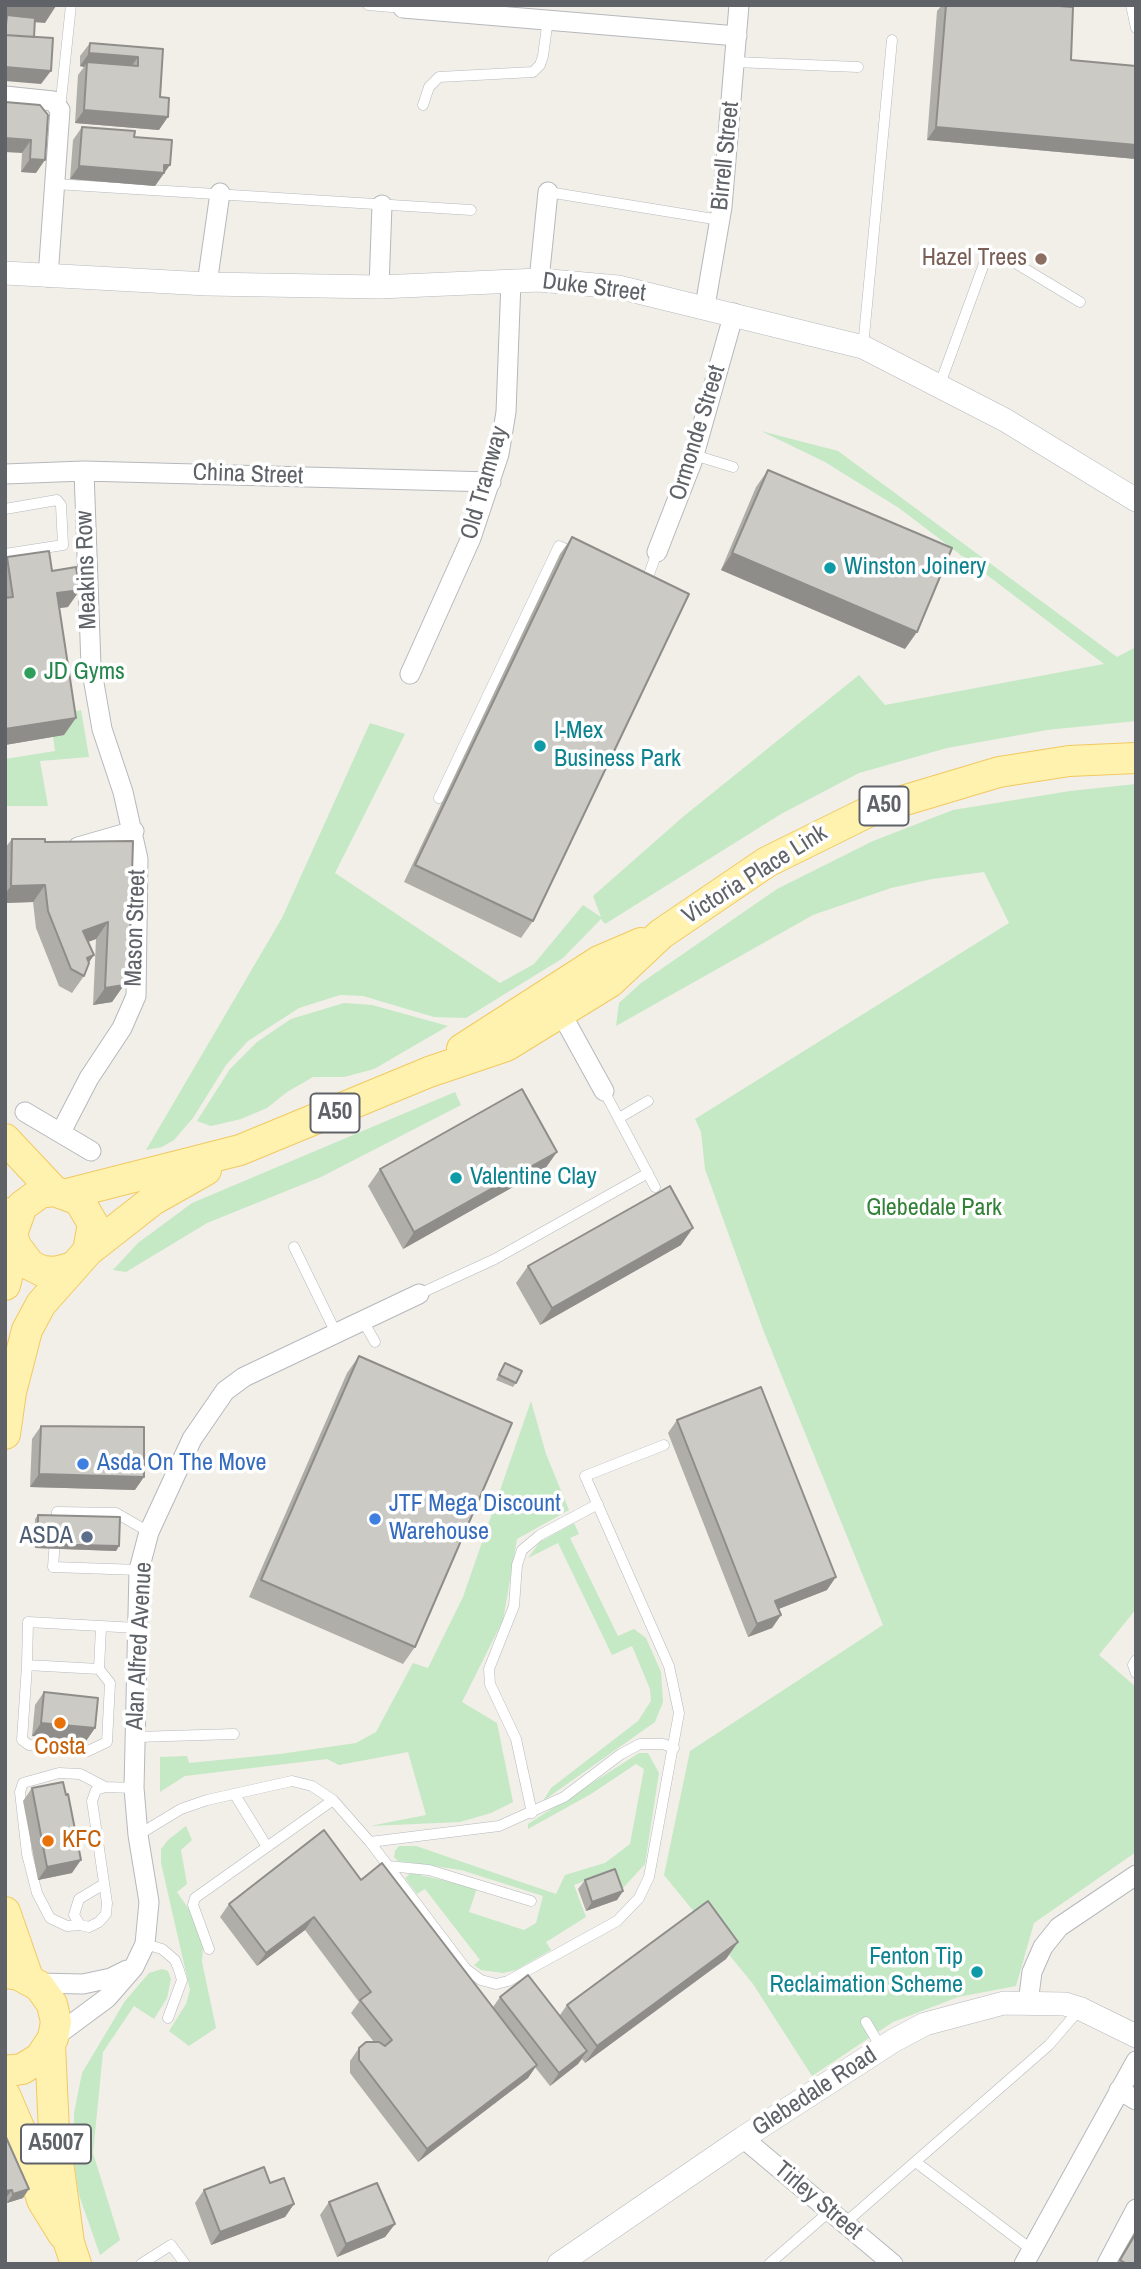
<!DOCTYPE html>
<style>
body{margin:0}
#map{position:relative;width:1141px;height:2269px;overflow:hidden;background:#f1efe8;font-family:"Archivo Narrow",sans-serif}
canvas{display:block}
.frame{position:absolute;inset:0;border:7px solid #5f6368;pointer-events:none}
</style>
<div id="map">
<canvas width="1141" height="2269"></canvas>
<div class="frame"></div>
</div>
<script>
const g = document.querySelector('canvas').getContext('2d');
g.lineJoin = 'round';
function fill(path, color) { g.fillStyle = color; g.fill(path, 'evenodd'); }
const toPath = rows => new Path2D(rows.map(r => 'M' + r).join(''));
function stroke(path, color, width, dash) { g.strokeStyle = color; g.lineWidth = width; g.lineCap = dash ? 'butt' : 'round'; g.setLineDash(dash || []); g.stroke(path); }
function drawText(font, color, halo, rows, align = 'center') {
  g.font = font + ' "Archivo Narrow",sans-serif'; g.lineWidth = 7; g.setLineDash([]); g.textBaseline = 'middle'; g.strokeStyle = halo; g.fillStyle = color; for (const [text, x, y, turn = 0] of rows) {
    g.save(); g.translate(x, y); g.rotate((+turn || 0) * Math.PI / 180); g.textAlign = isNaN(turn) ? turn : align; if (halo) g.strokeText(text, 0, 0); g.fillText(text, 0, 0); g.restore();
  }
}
const green = toPath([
 [761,431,838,451,1117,657,1136,647,1136,721,1047,730,947,748,859,773,781,814,605,924,601,919,563,958,466,1018,434,1017,363,996,340,995,299,1008,248,1041,226,1065,193,1118,174,1140,162,1147,146,1150,282,918,370,723,405,734,335,873,500,983,534,964,583,905,601,917,593,896,684,816,859,675,885,705,1104,664,899,508,825,462],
 [81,710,89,757,40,761,48,806,5,806,5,759,55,751,53,737,68,713],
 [1136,784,1136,1609,1099,1655,1136,1687,1136,1852,1034,1923,1016,1986,958,1997,893,2022,812,2076,753,1984,664,1875,690,1751,883,1625,764,1332,705,1169,701,1132,695,1119,1009,923,984,872,932,879,891,888,813,915,616,1026,619,1003,641,983,777,889,873,841,953,810,1070,791],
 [344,1003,372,1005,448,1026,374,1069,344,1077,313,1077,287,1092,267,1108,241,1119,211,1126,197,1121,230,1069,257,1042,291,1019],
 [455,1092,461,1105,321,1177,207,1223,126,1272,113,1270,138,1243,192,1203],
 [531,1401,546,1454,569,1510,517,1539,503,1620,462,1702,497,1723,513,1802,491,1813,460,1822,370,1826,426,1815,408,1752,339,1765,327,1759,185,1776,160,1792,160,1757,187,1756,189,1763,280,1754,356,1743,376,1732,413,1663,428,1668,463,1597],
 [574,1523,579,1534,570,1538,618,1636,634,1629,646,1638,661,1672,663,1702,655,1722,543,1801,551,1788,638,1721,651,1701,650,1689,632,1646,612,1655,558,1543,528,1558,540,1542],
 [639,1753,648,1753,659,1773,645,1864,614,1898,605,1873,574,1885,586,1917,546,1942,551,1950,516,1970,503,1973,481,1970,474,1965,480,1960,425,1889,417,1894,405,1878,411,1873,477,1888,469,1912,524,1930,536,1923,543,1896,461,1870,398,1861,394,1857,395,1851,399,1846,416,1846,556,1894,565,1875,605,1863,630,1844,644,1769,636,1764,591,1794,528,1829,528,1824],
 [186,1826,192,1840,181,1850,187,1884,177,1892,190,1911,203,1945,202,1962,216,2028,189,2046,169,2031,186,2004,190,1990,161,1863,161,1849,168,1840],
 [162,1969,168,1971,171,1979,167,1998,154,2019,134,2006,103,2052,93,2153,120,2240,100,2255,79,2195,74,2163,74,2113,82,2073,125,2001,149,1973]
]);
const service = toPath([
 [368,5,403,8],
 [1131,5,1136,28],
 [735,62,858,67],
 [423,105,429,87,439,77,533,72,540,65,543,56,548,19],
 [60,109,71,5],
 [55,184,471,210],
 [548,192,720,220],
 [863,347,892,40],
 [940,384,985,261,1002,255,1080,302],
 [694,455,733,467],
 [5,509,57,500,61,505,63,545,5,554],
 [642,580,647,580,657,552],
 [439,798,559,546,574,553],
 [604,1091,655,1187],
 [619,1118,648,1101],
 [294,1247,336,1333],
 [419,1294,495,1259,648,1173],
 [363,1321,375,1342],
 [139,1570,53,1567,57,1512,116,1513,149,1532],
 [101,1627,99,1669,27,1665,28,1622,137,1628],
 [1136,1660,1133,1665,1136,1673],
 [27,1665,22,1740,29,1745,88,1751,107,1742,110,1683,99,1669],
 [136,1737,234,1734],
 [235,1795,266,1845],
 [532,1813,516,1739,490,1684,489,1669,514,1606,517,1565,522,1550,540,1535,598,1504],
 [138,1835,181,1809,207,1800,292,1781,312,1786,333,1800,370,1842,466,1969,481,1980,496,1984,508,1981,617,1921,639,1898,649,1877,679,1713,669,1666,585,1476,664,1445],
 [370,1842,499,1826,564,1797,621,1754,640,1744,663,1744,674,1748],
 [388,1866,429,1870,531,1901],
 [104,1884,79,1899,74,1915,80,1925,89,1927,99,1922,106,1914,107,1903,92,1801,96,1790,105,1787,134,1788],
 [80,1925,67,1926,50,1918,37,1893,27,1854,20,1792,23,1783,59,1773,80,1774,105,1787],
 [145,1944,162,1949,175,1960,179,1970,182,1980,168,2018],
 [209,1949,193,1905,195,1898,333,1800],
 [866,2022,882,2049],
 [917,2163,1032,2250],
 [845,2223,1049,2045,1080,2009],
 [141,2264,171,2245,185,2264],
 [769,2264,830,2211]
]);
const minor = toPath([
 [403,8,737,36],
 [5,96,53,101,60,110,48,277],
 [539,280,548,192],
 [207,284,220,193],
 [379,287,382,205],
 [705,306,722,207,739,5],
 [5,474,84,471,491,482],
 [657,552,692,462,734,313],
 [410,674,471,538,499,454,506,412,511,281],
 [78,847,134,831],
 [561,1013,604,1091],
 [25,1112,91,1151],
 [61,1132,89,1078,122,1028,136,996,138,859,123,792,102,729,91,666,84,471],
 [36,1983,83,1984,111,1978,127,1970],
 [1028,2003,1032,1972,1043,1947,1059,1927,1136,1875],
 [53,2038,107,1998,134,1967,145,1944,149,1902,138,1835,134,1788,139,1570,149,1532,192,1439,225,1391,244,1377,419,1294],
 [1119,2090,1136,2100],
 [743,2138,893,2264],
 [1024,2264,1136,2061],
 [1107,2264,1136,2209]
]);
const tertiary = toPath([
 [5,273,207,284,379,287,539,280,618,287,863,347,1005,420,1136,500],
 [559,2264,743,2138,893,2041,925,2024,1004,2003,1065,2004,1081,2009,1136,2036]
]);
const primary = toPath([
 [462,1049,599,961,641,943],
 [5,1139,54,1191],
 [67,1194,240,1150,429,1072,506,1046,610,982,661,934,767,862,872,810,999,772,1069,761,1136,758],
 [15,1245,30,1265,42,1271,56,1272,70,1268],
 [88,1251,153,1200,206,1170],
 [5,1285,15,1245,8,1213],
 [5,1434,11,1392,27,1330,41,1304,88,1251,93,1224,79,1200,54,1191,40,1193,22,1206,13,1231],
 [5,1912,28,1978],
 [5,1973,19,1975,39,1986,52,2004,56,2022,53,2038,40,2058,22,2069,5,2071],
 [50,2045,54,2132,69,2243,76,2264],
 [5,2095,23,2137,42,2200,63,2234]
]);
const wall = toPath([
 [942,5,1045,5,1071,60,1136,66,1136,159,927,140,937,11],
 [90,43,163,49,159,130,75,123,78,75,84,67,80,66,80,56],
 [40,105,36,173,21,172,22,153],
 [82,127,134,137,161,178,160,178,155,186,70,179,73,140],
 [768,470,905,649,721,570,756,487],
 [572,537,533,921,521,938,404,882,560,554],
 [7,557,52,571,68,607,59,608,64,735,5,745,5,560],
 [12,839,45,842,133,841,124,985,112,1002,93,1005,96,939,88,942,88,964,84,976,72,993,59,986,36,928,33,902,5,903,5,848],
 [380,1169,545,1169,403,1249,368,1186],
 [681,1245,540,1325,516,1283,528,1266],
 [359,1356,415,1647,403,1664,249,1597,347,1373],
 [505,1363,516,1383,513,1387,496,1380],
 [677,1420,827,1590,778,1609,781,1615,772,1628,748,1637,668,1433],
 [41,1426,135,1490,30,1487,32,1439],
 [38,1515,119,1546,116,1551,35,1548,35,1519],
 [44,1692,95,1728,86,1741,32,1736,35,1705],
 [32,1788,72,1873,38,1880,23,1801],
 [361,1880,493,2007,500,1997,560,2015,567,2005,738,1942,726,1959,585,2063,582,2059,578,2064,550,2086,535,2067,528,2078,418,2162,350,2073,350,2061,359,2048,374,2042,351,2013,359,2002,305,1930,257,1966,220,1917,229,1904],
 [585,1880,623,1891,617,1900,586,1911,578,1889],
 [5,2135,23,2198,7,2203,6,2198],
 [270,2183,294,2204,285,2217,211,2245,195,2203,204,2190],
 [329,2202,395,2224,385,2237,337,2257,320,2215],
 [1136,2229,1136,2264,1116,2264]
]);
const shadedWall = toPath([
 [5,5,50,5,56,6,45,23,7,20,7,15,5,18],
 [89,53,138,57,129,70,87,62,84,67,80,66],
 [5,67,51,71,41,84,5,81],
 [84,110,168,117,159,130,75,123],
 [936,127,1136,145,1136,159,927,140],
 [5,138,31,140,22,153,5,152],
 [30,159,45,160,36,173,21,172],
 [164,165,170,165,155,186,70,179,79,166],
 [732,553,917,632,905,649,721,570],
 [80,590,68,607,45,610,57,593],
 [76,718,64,735,5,745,5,729],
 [45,885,33,902,5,903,5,894,11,886],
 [108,922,96,939,71,948,83,931],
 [94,955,82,973,87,958],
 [124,985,112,1002,93,1005,105,988],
 [557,1152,545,1169,403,1249,414,1232],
 [693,1228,681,1245,540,1325,552,1308],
 [39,1474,144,1477,135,1490,30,1487],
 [38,1544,119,1546,116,1551,35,1548],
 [836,1577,827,1590,766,1614,775,1601],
 [781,1615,772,1628,748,1637,757,1624],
 [41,1723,95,1728,86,1741,32,1736],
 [81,1860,72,1873,38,1880,47,1867],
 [623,1891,617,1900,586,1911,592,1902],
 [314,1917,305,1930,257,1966,266,1953],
 [738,1942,726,1959,585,2063,597,2046],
 [587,2051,578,2064,550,2086,559,2073],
 [537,2065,528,2078,418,2162,427,2149],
 [29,2189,23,2198,7,2203,13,2194],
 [12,2190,6,2198,5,2199,5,2191],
 [294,2204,285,2217,211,2245,220,2232],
 [395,2224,385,2237,337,2257,346,2244]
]);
const building = toPath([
 [946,5,1045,5,1073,7,1071,60,1136,66,1136,145,936,127,946,5],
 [7,15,35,18,34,37,5,35,7,15],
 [5,35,53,38,51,71,5,67,5,35],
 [90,43,163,49,160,97,169,98,168,117,84,110,87,62,138,66,138,57,89,53,90,43],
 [5,102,40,105,48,115,45,160,30,159,31,140,5,138,5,102],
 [82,127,135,131,134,137,172,140,170,165,164,165,164,173,79,166,82,127],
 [768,470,952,548,917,632,732,553,768,470],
 [572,537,689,594,533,921,415,865,572,537],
 [49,551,52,571,76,567,80,590,57,593,76,718,5,729,5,598,13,597,7,557,49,551],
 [12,839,45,839,45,842,133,841,129,976,124,985,105,988,108,922,83,931,94,955,87,958,89,963,84,976,71,969,48,911,45,885,11,886,12,839],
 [522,1089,557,1152,414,1232,380,1169,522,1089],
 [670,1186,693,1228,552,1308,528,1266,670,1186],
 [359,1356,512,1423,415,1647,261,1580,359,1356],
 [505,1363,522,1371,516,1383,499,1375,505,1363],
 [761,1387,836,1577,775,1601,781,1615,757,1624,677,1420,761,1387],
 [41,1426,144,1427,144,1477,39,1474,41,1426],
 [38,1515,120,1517,119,1546,38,1544,38,1515],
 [44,1692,98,1698,95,1728,41,1723,44,1692],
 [63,1782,66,1795,68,1794,81,1860,47,1867,32,1788,63,1782],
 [324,1830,361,1880,382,1863,537,2065,427,2149,359,2060,359,2048,366,2042,379,2042,385,2046,392,2040,360,2000,371,1992,314,1917,266,1953,229,1904,324,1830],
 [615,1869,623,1891,592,1902,585,1880,615,1869],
 [708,1901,738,1942,597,2046,567,2005,708,1901],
 [528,1975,587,2051,559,2073,500,1997,528,1975],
 [5,2135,29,2189,13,2194,12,2190,5,2191,5,2135],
 [264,2167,270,2183,284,2178,294,2204,220,2232,204,2190,264,2167],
 [377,2183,395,2224,346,2244,329,2202,377,2183],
 [1136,2233,1136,2264,1127,2264,1120,2260,1136,2233]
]);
const markers = [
 [1041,259,7,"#8d6e63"],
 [830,568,7,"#0f9aa8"],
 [30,673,7,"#2e9e5b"],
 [540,746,7,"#0f9aa8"],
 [456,1178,7,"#0f9aa8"],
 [83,1464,7,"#3f7fe0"],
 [375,1519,7,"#3f7fe0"],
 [87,1537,7,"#5c6f8a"],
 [60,1723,7,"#e8710a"],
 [48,1841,7,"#e8710a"],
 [977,1972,7,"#0f9aa8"]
];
const shields = [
 [884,806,49],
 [335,1113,49],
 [56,2144,70]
];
const shieldNames = [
 ["A50",884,806],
 ["A50",335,1113],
 ["A5007",56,2144]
];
const streetNames = [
 ["Birrell Street",726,156,-84],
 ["Duke Street",594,288,7],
 ["Ormonde Street",698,433,-73],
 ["China Street",248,475,2],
 ["Old Tramway",485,483,-74],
 ["Meakins Row",87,570,-92],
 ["Victoria Place Link",755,875,-32],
 ["Mason Street",136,928,-88],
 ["Alan Alfred Avenue",140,1646,-87],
 ["Glebedale Road",815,2092,-33],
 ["Tirley Street",818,2201,40]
];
const educationNames = [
 ["Hazel Trees",1027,259]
];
const cultureNames = [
 ["Winston Joinery",844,568],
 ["I-Mex",554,732],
 ["Business Park",554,760],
 ["Valentine Clay",470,1178],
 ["Fenton Tip",963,1958,"right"],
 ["Reclaimation Scheme",963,1986,"right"]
];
const leisureNames = [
 ["JD Gyms",44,673]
];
const parkNames = [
 ["Glebedale Park",934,1209]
];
const shopNames = [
 ["Asda On The Move",97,1464],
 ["JTF Mega Discount",389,1505],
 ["Warehouse",389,1533]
];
const serviceNames = [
 ["ASDA",73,1537]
];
const foodNames = [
 ["Costa",60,1748],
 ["KFC",62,1841,"left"]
];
fill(green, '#c5e8c5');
stroke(service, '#b5b8bc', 11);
stroke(minor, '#b5b8bc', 21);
stroke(tertiary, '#b5b8bc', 24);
stroke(primary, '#f2c960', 32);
stroke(service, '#fff', 10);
stroke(minor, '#fff', 19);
stroke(tertiary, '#fff', 23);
stroke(primary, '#fff2af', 30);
fill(wall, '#afaea9');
fill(shadedWall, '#8f8d8a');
fill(building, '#cccac5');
stroke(building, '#8f8d8a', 2);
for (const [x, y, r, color] of markers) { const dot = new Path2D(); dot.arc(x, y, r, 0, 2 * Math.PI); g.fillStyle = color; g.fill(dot); stroke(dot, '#fff', 2.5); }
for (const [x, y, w] of shields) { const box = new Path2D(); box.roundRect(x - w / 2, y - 19.5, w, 39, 5); g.fillStyle = '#fff'; g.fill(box); stroke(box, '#5f6368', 2); }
drawText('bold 23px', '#5f6368', null, shieldNames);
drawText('24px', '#5f6368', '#fff', streetNames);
drawText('24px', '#785e54', '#fff', educationNames, 'right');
drawText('24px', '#0d838f', '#fff', cultureNames, 'left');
drawText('24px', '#27864d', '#fff', leisureNames, 'left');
drawText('24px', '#348238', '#fff', parkNames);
drawText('24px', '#366cbe', '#fff', shopNames, 'left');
drawText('24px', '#4e5e75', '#fff', serviceNames, 'right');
drawText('24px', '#c56008', '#fff', foodNames);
</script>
